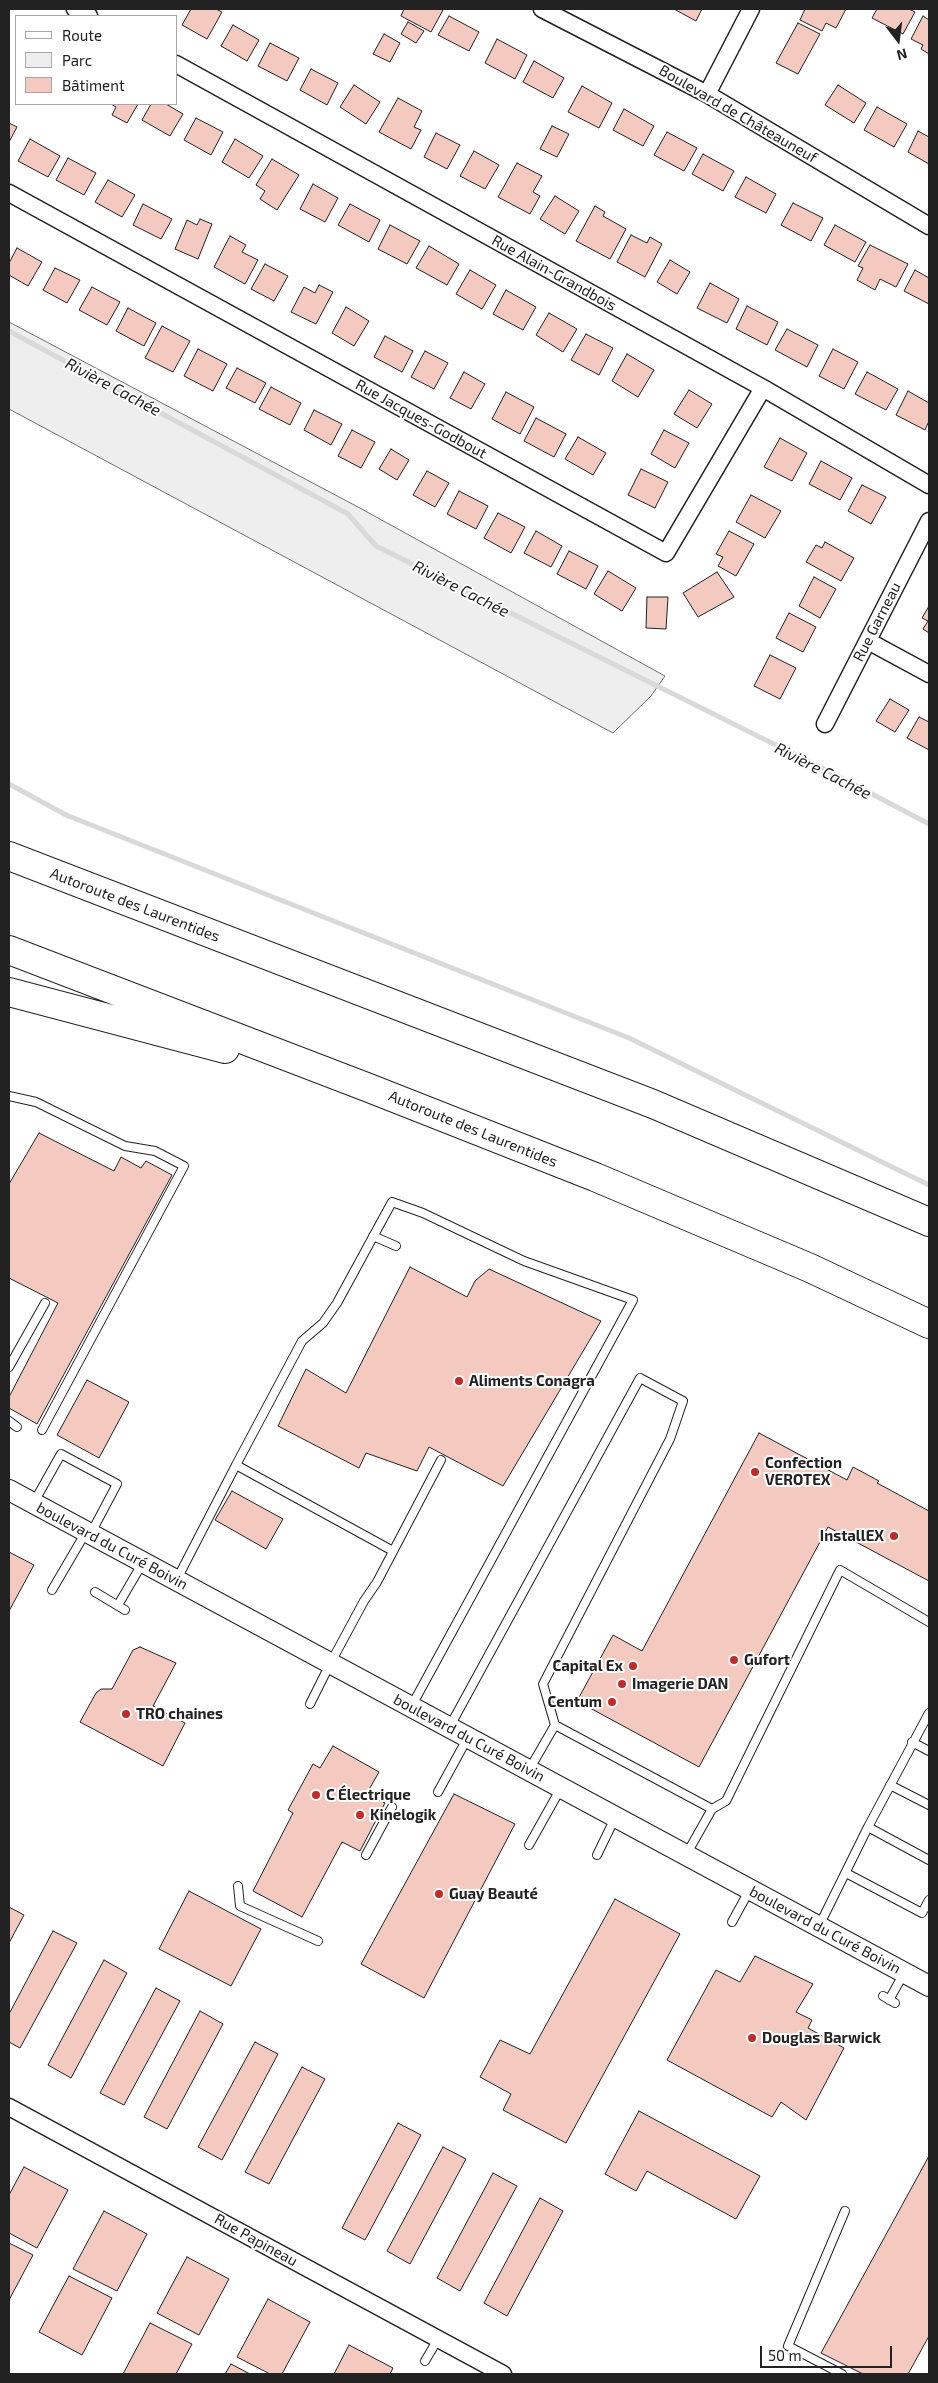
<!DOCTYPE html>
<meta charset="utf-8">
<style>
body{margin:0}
#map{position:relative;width:938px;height:2383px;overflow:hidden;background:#fff;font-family:"Exo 2",sans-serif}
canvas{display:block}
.frame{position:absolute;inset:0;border:10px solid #222;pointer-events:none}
.legend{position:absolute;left:15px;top:15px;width:162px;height:90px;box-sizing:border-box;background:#fff;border:1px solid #a7a7a7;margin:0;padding:6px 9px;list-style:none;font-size:15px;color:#222}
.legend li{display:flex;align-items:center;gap:10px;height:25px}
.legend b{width:25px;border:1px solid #a7a7a7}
.north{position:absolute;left:873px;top:15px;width:50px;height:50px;-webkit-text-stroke:4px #fff;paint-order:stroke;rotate:165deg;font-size:14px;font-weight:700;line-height:20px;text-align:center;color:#222}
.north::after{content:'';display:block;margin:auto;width:18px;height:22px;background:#222;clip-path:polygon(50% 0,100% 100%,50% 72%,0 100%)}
.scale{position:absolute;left:760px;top:2346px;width:132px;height:22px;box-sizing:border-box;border:2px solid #222;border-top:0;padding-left:6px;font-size:15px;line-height:18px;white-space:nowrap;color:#222;-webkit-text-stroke:4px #fff;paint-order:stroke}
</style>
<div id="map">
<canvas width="938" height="2383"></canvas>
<div class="frame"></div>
<ul class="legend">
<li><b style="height:6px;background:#fff"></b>Route</li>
<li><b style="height:14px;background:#eee"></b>Parc</li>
<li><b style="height:14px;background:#f3c9c0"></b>Bâtiment</li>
</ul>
<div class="north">N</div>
<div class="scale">50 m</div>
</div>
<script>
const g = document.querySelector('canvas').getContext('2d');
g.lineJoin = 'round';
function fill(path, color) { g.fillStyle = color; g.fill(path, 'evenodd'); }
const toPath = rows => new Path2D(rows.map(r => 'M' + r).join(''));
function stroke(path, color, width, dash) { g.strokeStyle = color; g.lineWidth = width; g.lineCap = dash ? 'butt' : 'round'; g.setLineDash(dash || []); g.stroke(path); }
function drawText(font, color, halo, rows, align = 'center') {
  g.font = font + ' "Exo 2",sans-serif'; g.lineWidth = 4; g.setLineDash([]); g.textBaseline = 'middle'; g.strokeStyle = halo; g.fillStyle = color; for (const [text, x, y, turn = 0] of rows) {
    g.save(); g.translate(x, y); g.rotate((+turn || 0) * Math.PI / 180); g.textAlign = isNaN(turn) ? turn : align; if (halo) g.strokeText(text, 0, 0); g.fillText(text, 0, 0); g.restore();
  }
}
const green = toPath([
 [9,322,358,507,665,676,651,696,613,733,9,409,9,322]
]);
const stream = toPath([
 [9,331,348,514,376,546,834,774,929,824],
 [9,784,66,815,629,1038,929,1185]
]);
const building = toPath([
 [191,9,216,9,222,12,207,39,182,25,191,9],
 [404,9,440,9,443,10,431,32,401,16,404,9],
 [674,9,702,9,696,21,674,9],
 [805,9,846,9,836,28,826,23,822,31,800,20,805,9],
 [877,9,909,9,915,12,903,34,872,18,877,9],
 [449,16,479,32,469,51,438,35,449,16],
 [923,16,929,20,929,54,921,49,923,45,911,39,923,16],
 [408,22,424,31,416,43,401,34,408,22],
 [798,23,820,34,798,74,776,63,798,23],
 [233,25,259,40,247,61,221,46,233,25],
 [384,34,400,43,390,62,373,54,384,34],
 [497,39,527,55,515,79,485,63,497,39],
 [270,43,299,58,287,81,258,66,270,43],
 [534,61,564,78,553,98,523,82,534,61],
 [311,69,338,83,327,105,300,90,311,69],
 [354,85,380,102,366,124,340,107,354,85],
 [838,85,866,103,854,123,825,105,838,85],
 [582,86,612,103,599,128,568,112,582,86],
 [398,98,422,111,414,127,421,130,411,149,379,132,398,98],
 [111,104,138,104,127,123,112,115,116,107,111,104],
 [151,104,166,104,183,114,170,136,142,120,151,104],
 [877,107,907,124,894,147,864,130,877,107],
 [624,109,654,126,643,146,613,130,624,109],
 [196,118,223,132,211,155,184,140,196,118],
 [9,123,17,127,9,142,9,123],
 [552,126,569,134,557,157,540,149,552,126],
 [918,131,929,137,929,164,908,152,918,131],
 [667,132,697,148,684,171,654,155,667,132],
 [436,133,460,145,447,169,424,157,436,133],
 [30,139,60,156,48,177,18,161,30,139],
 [235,139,263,156,249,178,222,162,235,139],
 [474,151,499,165,485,189,460,176,474,151],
 [703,154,734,171,723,191,692,174,703,154],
 [68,158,96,173,84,195,56,180,68,158],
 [272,159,299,175,277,210,260,199,265,191,256,185,272,159],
 [517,163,542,176,533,192,540,196,530,214,498,197,517,163],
 [746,177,776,194,766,213,735,197,746,177],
 [108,180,135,195,122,217,95,202,108,180],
 [313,184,338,198,325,222,300,209,313,184],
 [555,196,579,211,565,234,540,219,555,196],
 [793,203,823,218,811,241,781,225,793,203],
 [143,204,172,219,161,239,133,225,143,204],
 [350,204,380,220,369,242,338,225,350,204],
 [595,206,605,212,603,216,626,229,610,259,576,241,595,206],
 [200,219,212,224,198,259,175,249,187,220,197,225,200,219],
 [390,225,420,241,407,264,378,249,390,225],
 [835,225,866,242,855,262,824,245,835,225],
 [631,235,647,243,650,237,662,244,645,277,617,262,631,235],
 [230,236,246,245,242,252,258,260,245,284,214,267,230,236],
 [870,245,908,264,896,287,880,279,875,290,857,280,863,268,858,266,870,245],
 [429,246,459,264,447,285,416,268,429,246],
 [17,248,42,262,28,286,9,275,9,263,17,248],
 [670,260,690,272,677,294,657,282,670,260],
 [265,264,288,276,274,301,251,289,265,264],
 [55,268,80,280,67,303,43,290,55,268],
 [470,270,496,285,482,309,456,294,470,270],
 [915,270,929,278,929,304,904,291,915,270],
 [710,283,739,299,727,323,697,308,710,283],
 [319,285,333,292,316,324,291,312,304,287,315,293,319,285],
 [92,287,120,302,107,325,79,310,92,287],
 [506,290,536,307,523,330,493,314,506,290],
 [747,306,778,322,767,345,736,329,747,306],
 [346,307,369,321,354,346,332,333,346,307],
 [128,308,156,323,144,346,116,331,128,308],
 [549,313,577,329,563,352,536,335,549,313],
 [162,326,190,341,173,372,145,358,162,326],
 [787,329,818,345,807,367,775,350,787,329],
 [586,334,613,348,599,375,571,360,586,334],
 [385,336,413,351,402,372,374,357,385,336],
 [198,349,227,364,213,391,184,376,198,349],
 [833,349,858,362,844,389,819,376,833,349],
 [425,351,448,363,434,389,411,377,425,351],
 [627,354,654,370,638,397,612,381,627,354],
 [237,368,266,383,255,403,226,388,237,368],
 [464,372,485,384,471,409,450,398,464,372],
 [867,372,898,389,886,410,855,394,867,372],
 [271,387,301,403,290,425,259,409,271,387],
 [689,390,712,404,697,428,674,414,689,390],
 [908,391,929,403,929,421,925,430,896,415,908,391],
 [506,392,534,407,520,434,492,419,506,392],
 [314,410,342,424,331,445,304,430,314,410],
 [536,418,566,434,554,457,524,441,536,418],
 [352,430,375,442,361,468,338,456,352,430],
 [664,430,689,443,675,468,651,454,664,430],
 [578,437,606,453,593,475,565,459,578,437],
 [780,438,807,453,792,481,764,467,780,438],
 [391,449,409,460,397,480,379,469,391,449],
 [821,461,852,478,840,500,809,484,821,461],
 [641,469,668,482,655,508,628,495,641,469],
 [427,471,449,483,435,507,413,495,427,471],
 [862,485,886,497,871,524,848,511,862,485],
 [459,491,488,506,476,529,447,514,459,491],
 [751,495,781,511,765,538,736,522,751,495],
 [498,513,525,527,511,553,484,538,498,513],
 [536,531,562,546,551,567,524,553,536,531],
 [729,531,754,544,736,576,718,566,723,557,716,554,729,531],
 [825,542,854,558,841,581,806,562,816,545,822,548,825,542],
 [569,551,598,566,586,589,557,574,569,551],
 [608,571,636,588,622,611,594,594,608,571],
 [717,572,734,597,698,617,683,593,717,572],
 [814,577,836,589,820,618,799,606,814,577],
 [647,597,668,597,666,629,646,628,647,597],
 [929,606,929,633,923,629,928,621,922,618,929,606],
 [789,613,816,627,803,652,776,638,789,613],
 [770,655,796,668,780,699,754,686,770,655],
 [890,699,909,710,895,732,876,721,890,699],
 [919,717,929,722,929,750,907,738,919,717],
 [39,1133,114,1171,121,1157,141,1168,146,1161,172,1175,37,1424,9,1408,9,1397,58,1303,9,1278,9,1184,39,1133],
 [410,1267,467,1297,475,1281,489,1269,601,1321,503,1486,429,1447,417,1471,366,1453,359,1468,278,1426,306,1369,346,1393,410,1267],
 [87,1380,129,1402,99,1458,57,1435,87,1380],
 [759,1433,847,1480,853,1467,879,1481,877,1483,929,1511,929,1581,828,1527,699,1767,577,1701,613,1635,642,1651,759,1433],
 [232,1491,283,1519,266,1549,215,1520,232,1491],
 [9,1552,34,1565,9,1611,9,1552],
 [140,1647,176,1663,153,1706,185,1723,163,1766,80,1722,96,1693,101,1689,112,1689,133,1650,140,1647],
 [333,1746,379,1772,367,1793,385,1803,360,1851,342,1842,302,1917,253,1891,293,1813,288,1810,313,1764,320,1768,333,1746],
 [454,1794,515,1824,424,1998,361,1964,454,1794],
 [189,1891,261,1929,231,1986,159,1949,189,1891],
 [615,1899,680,1934,566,2143,503,2110,511,2094,480,2077,500,2040,530,2054,615,1899],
 [9,1907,24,1915,9,1943,9,1907],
 [53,1931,77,1943,20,2048,9,2042,9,2014,53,1931],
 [755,1956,813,1984,796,2012,812,2020,808,2028,844,2048,806,2120,781,2102,772,2117,667,2060,716,1970,740,1982,755,1956],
 [104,1960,127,1973,71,2078,48,2065,104,1960],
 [156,1988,180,2001,124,2105,100,2093,156,1988],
 [200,2011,223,2024,167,2129,144,2117,200,2011],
 [255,2042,278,2054,222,2160,198,2147,255,2042],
 [302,2067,325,2079,269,2184,245,2172,302,2067],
 [639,2111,760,2176,736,2219,647,2171,636,2191,605,2174,639,2111],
 [398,2123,421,2135,365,2240,342,2228,398,2123],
 [443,2147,466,2159,410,2264,387,2251,443,2147],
 [929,2156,929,2336,908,2374,863,2374,821,2353,929,2156],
 [24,2167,68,2190,37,2248,9,2233,9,2195,24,2167],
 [493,2173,517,2186,460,2291,437,2278,493,2173],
 [540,2198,563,2211,507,2316,484,2303,540,2198],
 [104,2211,147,2234,117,2291,73,2269,104,2211],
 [9,2243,33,2255,9,2300,9,2243],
 [187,2257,229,2279,199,2335,157,2313,187,2257],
 [69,2276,112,2298,82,2355,39,2332,69,2276],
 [268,2299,310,2322,282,2374,270,2374,237,2357,268,2299],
 [150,2323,192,2344,176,2374,123,2374,150,2323],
 [349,2345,393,2368,390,2374,334,2374,349,2345],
 [231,2364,250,2374,225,2374,231,2364]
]);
const service = toPath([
 [9,1096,36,1102,125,1146,155,1151,184,1166,42,1430],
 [373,1236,396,1246],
 [9,1367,45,1303],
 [9,1421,17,1427],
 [34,1502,61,1454,117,1484,91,1533],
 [393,1551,236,1465,302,1341,323,1323,337,1303,392,1202,423,1213,524,1261,633,1300,411,1707],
 [177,1579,236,1465],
 [52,1590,86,1532],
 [95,1592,125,1610],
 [118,1605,142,1564],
 [310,1704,330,1664,364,1601,377,1582,441,1460],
 [450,1726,640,1378,683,1401,670,1439,543,1684,555,1725,712,1809,686,1855],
 [912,1742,929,1751],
 [529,1770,555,1725],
 [890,1785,929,1805],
 [438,1792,467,1739],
 [712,1809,726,1801,840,1570,929,1622],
 [868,1827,929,1860],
 [529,1845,561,1788],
 [366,1855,392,1807],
 [597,1855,615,1818],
 [846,1873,922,1913,929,1900],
 [238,1886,240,1906,318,1941],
 [732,1922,749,1891],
 [819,1926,868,1827,929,1713],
 [883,1996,895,2003],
 [889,2000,904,1973],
 [425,2361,438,2339],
 [842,2374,788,2346,845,2211]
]);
const minor = toPath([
 [75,9,89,16],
 [542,9,707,94,929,226],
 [176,64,763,388,929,485],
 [707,94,751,9],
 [9,193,666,553,763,388],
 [868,641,929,674],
 [825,724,929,521],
 [9,2107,503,2374]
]);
const tertiary = toPath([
 [9,1490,929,1986]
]);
const motorway = toPath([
 [9,856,653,1104,929,1222],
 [9,950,369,1088,595,1177,810,1268,929,1324],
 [9,992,225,1049]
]);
const markers = [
 [459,1381,5,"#c62828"],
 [755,1472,5,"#c62828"],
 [894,1536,5,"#c62828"],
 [734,1660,5,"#c62828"],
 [633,1666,5,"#c62828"],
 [622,1684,5,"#c62828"],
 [612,1702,5,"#c62828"],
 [126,1714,5,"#c62828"],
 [316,1795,5,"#c62828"],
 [360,1815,5,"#c62828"],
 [439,1894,5,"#c62828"],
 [752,2038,5,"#c62828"]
];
const streetNames = [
 ["Boulevard de Châteauneuf",738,114,30],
 ["Rue Alain-Grandbois",554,273,29],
 ["Rue Jacques-Godbout",421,419,29],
 ["Rue Garneau",877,622,-63],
 ["Autoroute des Laurentides",135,905,21],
 ["Autoroute des Laurentides",473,1129,22],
 ["boulevard du Curé Boivin",112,1546,28],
 ["boulevard du Curé Boivin",469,1738,28],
 ["boulevard du Curé Boivin",825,1930,28],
 ["Rue Papineau",256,2240,29]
];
const poiNames = [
 ["Aliments Conagra",469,1381],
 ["Confection",765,1463],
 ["VEROTEX",765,1480],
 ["InstallEX",884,1536,"right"],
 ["Gufort",744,1660],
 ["Capital Ex",623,1666,"right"],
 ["Imagerie DAN",632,1684],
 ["Centum",602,1702,"right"],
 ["TRO chaines",136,1714],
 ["C Électrique",326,1795],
 ["Kinelogik",370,1815],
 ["Guay Beauté",449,1894],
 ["Douglas Barwick",762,2038]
];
const waterNames = [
 ["Rivière Cachée",113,387,28],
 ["Rivière Cachée",461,589,27],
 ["Rivière Cachée",823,771,27]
];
fill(green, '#eee');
stroke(green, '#6f6f6f', 1);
stroke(stream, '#d9d9d9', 5);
fill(building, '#f3c9c0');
stroke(building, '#222', 1);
stroke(service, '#222', 10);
stroke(minor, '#222', 19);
stroke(tertiary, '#222', 22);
stroke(motorway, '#222', 30);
stroke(service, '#fff', 8);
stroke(minor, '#fff', 16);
stroke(tertiary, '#fff', 20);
stroke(motorway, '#fff', 28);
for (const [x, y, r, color] of markers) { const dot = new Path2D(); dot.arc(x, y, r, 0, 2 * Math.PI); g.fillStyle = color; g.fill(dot); stroke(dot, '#fff', 2); }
drawText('15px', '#222', '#fff', streetNames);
drawText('bold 15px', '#222', '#fff', poiNames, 'left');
drawText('italic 16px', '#222', '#fff', waterNames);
</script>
